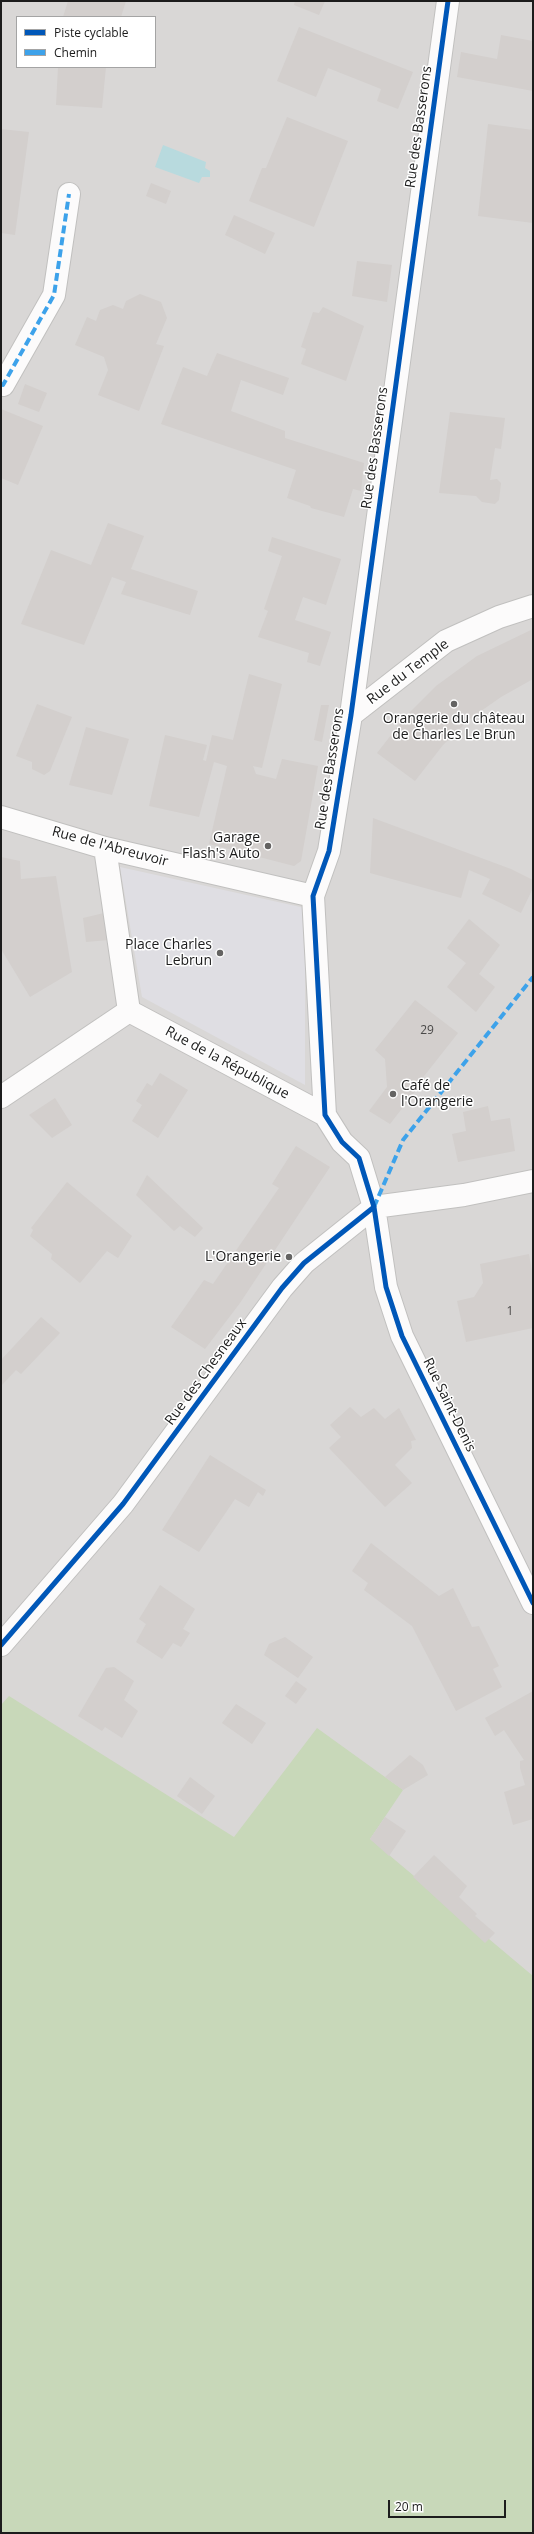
<!DOCTYPE html>
<meta charset="utf-8">
<style>
body{margin:0}
#map{position:relative;width:534px;height:2534px;overflow:hidden;background:#eae7e4;font-family:"Open Sans",sans-serif}
canvas{display:block}
.frame{position:absolute;inset:0;border:2px solid #1c1c1c;pointer-events:none}
.legend{position:absolute;left:16px;top:16px;width:140px;height:52px;box-sizing:border-box;background:#fff;border:1px solid #a4a4a4;margin:0;padding:5px 7px;list-style:none;font-size:12px;color:#1c1c1c}
.legend li{display:flex;align-items:center;gap:8px;height:20px}
.legend b{width:20px;border:1px solid #a4a4a4}
.scale{position:absolute;left:388px;top:2500px;width:118px;height:18px;box-sizing:border-box;border:2px solid #1c1c1c;border-top:0;padding-left:5px;font-size:12px;line-height:14px;white-space:nowrap;color:#1c1c1c;-webkit-text-stroke:3px #fff;paint-order:stroke}
</style>
<div id="map">
<canvas width="534" height="2534"></canvas>
<div class="frame"></div>
<ul class="legend">
<li><b style="height:5px;background:#0057b8"></b>Piste cyclable</li>
<li><b style="height:5px;background:#3da2ea"></b>Chemin</li>
</ul>
<div class="scale">20 m</div>
</div>
<script>
const g = document.querySelector('canvas').getContext('2d');
g.lineJoin = 'round';
function fill(path, color) { g.fillStyle = color; g.fill(path, 'evenodd'); }
const toPath = rows => new Path2D(rows.map(r => 'M' + r).join(''));
function stroke(path, color, width, dash) { g.strokeStyle = color; g.lineWidth = width; g.lineCap = dash ? 'butt' : 'round'; g.setLineDash(dash || []); g.stroke(path); }
function drawText(font, color, halo, rows, align = 'center') {
  g.font = font + ' "Open Sans",sans-serif'; g.lineWidth = 3; g.setLineDash([]); g.textBaseline = 'middle'; g.strokeStyle = halo; g.fillStyle = color; for (const [text, x, y, turn = 0] of rows) {
    g.save(); g.translate(x, y); g.rotate((+turn || 0) * Math.PI / 180); g.textAlign = isNaN(turn) ? turn : align; if (halo) g.strokeText(text, 0, 0); g.fillText(text, 0, 0); g.restore();
  }
}
const residential = toPath([
 [1,1,533,1,533,2533,1,2533],
 [17,17,155,17,155,67,17,67]
]);
const forest = toPath([
 [9,1696,234,1837,317,1728,403,1790,370,1839,533,1976,533,2533,1,2533,1,1705]
]);
const plaza = toPath([
 [120,867,305,908,305,1085,142,997]
]);
const water = toPath([
 [163,145,206,162,205,168,210,171,210,177,202,177,199,183,155,167]
]);
const building = toPath([
 [68,1,126,1,121,17,63,17],
 [295,1,325,1,319,15,294,5],
 [299,27,413,72,398,109,377,101,381,89,328,68,316,97,277,81],
 [501,35,533,41,533,91,457,77,461,52,497,59],
 [58,67,106,67,102,108,56,105],
 [287,117,348,141,314,227,249,201,262,168,266,168],
 [488,124,533,130,533,223,478,216],
 [1,129,29,132,15,235,1,233],
 [151,183,171,191,166,204,146,196],
 [234,215,275,233,265,254,225,235],
 [357,261,392,265,387,302,352,296],
 [140,294,161,302,167,318,156,344,164,346,139,411,98,395,108,370,104,357,75,345,87,317,96,321,100,310,113,305,123,309,126,301],
 [323,307,364,326,346,381,301,364,306,349,301,347,313,312,319,313],
 [217,353,289,378,283,395,241,380,231,411,285,431,285,438,364,463,361,491,353,489,344,517,311,508,310,506,287,498,296,470,161,424,183,367,207,376],
 [25,384,47,393,39,412,18,404],
 [1,409,43,426,18,485,1,478],
 [450,412,505,418,501,449,495,448,490,480,497,479,501,483,499,500,495,504,482,502,476,496,439,493],
 [108,523,144,536,131,569,198,591,190,615,121,594,126,582,112,577,84,645,21,624,51,550,91,565],
 [272,537,341,559,326,605,303,597,295,620,331,632,320,666,307,662,309,653,258,637,268,611,264,609,282,556,268,551],
 [533,629,533,679,501,697,471,718,443,745,415,781,377,753,406,716,436,686,477,656],
 [249,674,282,684,262,768,253,766,256,774,276,779,282,759,318,766,301,861,294,866,209,844,227,766,214,762,199,817,149,806,165,735,207,745,203,760,206,761,212,735,233,740],
 [37,704,72,717,50,771,44,775,32,769,32,762,16,756],
 [321,705,329,705,322,742,314,740],
 [86,727,129,739,112,795,69,785],
 [373,818,511,869,533,880,533,888,521,913,482,894,490,879,469,870,461,898,370,873],
 [1,857,20,861,21,879,56,876,72,972,30,997,1,949],
 [104,913,109,940,86,942,83,918],
 [469,919,500,945,479,974,495,987,476,1012,447,987,466,963,447,948],
 [415,1000,458,1033,417,1085,417,1089,390,1124,369,1111,387,1087,385,1059,375,1050],
 [160,1073,188,1090,158,1138,132,1121,142,1105,136,1101,147,1083,152,1086],
 [55,1098,72,1125,52,1138,29,1115],
 [488,1106,491,1121,510,1118,515,1151,458,1162,452,1134,466,1131,463,1112],
 [296,1146,330,1167,240,1303,205,1349,171,1327,204,1280,213,1284,279,1188,272,1184],
 [147,1175,203,1228,195,1237,180,1226,174,1231,136,1195],
 [67,1182,132,1236,118,1258,107,1251,80,1283,51,1259,52,1254,30,1236,33,1230,31,1228],
 [529,1254,533,1277,533,1328,466,1342,457,1301,474,1297,483,1283,480,1264],
 [41,1317,60,1333,21,1374,16,1370,1,1386,1,1360],
 [350,1407,361,1417,374,1408,385,1419,399,1408,416,1440,411,1441,412,1448,395,1465,412,1483,385,1507,329,1448,341,1437,330,1425],
 [210,1455,266,1490,263,1496,258,1492,249,1507,235,1499,199,1552,162,1530],
 [371,1543,439,1596,453,1588,472,1627,479,1626,499,1666,493,1669,502,1687,456,1711,412,1626,364,1590,368,1583,352,1571],
 [160,1585,195,1609,183,1629,190,1633,181,1647,173,1643,162,1659,136,1642,146,1624,139,1619],
 [285,1637,313,1657,298,1678,264,1655,269,1644],
 [114,1667,134,1681,124,1700,138,1711,122,1738,105,1727,102,1731,78,1716,106,1668],
 [296,1681,307,1689,296,1704,285,1696],
 [533,1691,533,1819,513,1825,504,1792,525,1785,520,1768,520,1761,524,1760,504,1730,495,1736,485,1718],
 [236,1704,266,1723,252,1744,222,1723],
 [410,1755,423,1765,428,1775,403,1790,385,1777],
 [190,1777,215,1796,202,1814,177,1796],
 [385,1817,406,1831,389,1856,370,1839],
 [434,1855,467,1886,459,1897,477,1914,475,1916,495,1933,485,1943,413,1877]
]);
const pedestrian = toPath([
 [1,384,3,385,54,295,69,194]
]);
const minor = toPath([
 [448,1,351,715,329,851,313,896,325,1115,342,1142,359,1158,374,1207,386,1287,402,1336,533,1603],
 [351,715,446,641,499,617,533,606],
 [1,817,105,848,313,896],
 [105,848,129,1011],
 [129,1011,325,1115],
 [1,1097,129,1011],
 [374,1207,464,1195,533,1181],
 [1,1645,123,1504,282,1288,304,1263,374,1207]
]);
const quiet = toPath([
 [1,384,3,385,54,295,69,194],
 [374,1207,403,1140,533,977]
]);
const cycleway = toPath([
 [448,1,351,715,329,851,313,896,325,1115,342,1142,359,1158,374,1207,386,1287,402,1336,533,1603],
 [1,1645,123,1504,282,1288,304,1263,374,1207]
]);
const markers = [
 [454,704,4,"#646362"],
 [268,846,4,"#646362"],
 [220,953,4,"#646362"],
 [393,1094,4,"#646362"],
 [289,1257,4,"#646362"]
];
const numberNames = [
 ["29",427,1031],
 ["1",510,1312]
];
const streetNames = [
 ["Rue des Basserons",419,127,-82],
 ["Rue des Basserons",375,448,-82],
 ["Rue du Temple",408,672,-37],
 ["Rue des Basserons",330,769,-81],
 ["Rue de l'Abreuvoir",110,847,15],
 ["Rue de la République",227,1063,28],
 ["Rue des Chesneaux",206,1372,-54],
 ["Rue Saint-Denis",449,1405,64]
];
const poiNames = [
 ["Orangerie du château",454,719,"center"],
 ["de Charles Le Brun",454,735,"center"],
 ["Garage",260,838],
 ["Flash's Auto",260,854],
 ["Place Charles",212,945],
 ["Lebrun",212,961],
 ["Café de",401,1086,"left"],
 ["l'Orangerie",401,1102,"left"],
 ["L'Orangerie",281,1257]
];
fill(residential, '#d9d7d6');
fill(forest, '#c8d8b9');
fill(plaza, '#dfdee3');
fill(water, '#b8dade');
fill(building, '#d3cfcd');
stroke(pedestrian, '#c1c0bf', 24);
stroke(minor, '#c1c0bf', 24);
stroke(pedestrian, '#fcfbfb', 22);
stroke(minor, '#fcfbfb', 22);
stroke(quiet, '#3da2ea', 4, [8, 4]);
stroke(cycleway, '#0057b8', 5);
for (const [x, y, r, color] of markers) { const dot = new Path2D(); dot.arc(x, y, r, 0, 2 * Math.PI); g.fillStyle = color; g.fill(dot); stroke(dot, '#fff', 1.5); }
drawText('12px', '#4a4948', null, numberNames);
drawText('14px', '#1c1c1c', '#fff', streetNames);
drawText('14px', '#1c1c1c', '#fff', poiNames, 'right');
</script>
